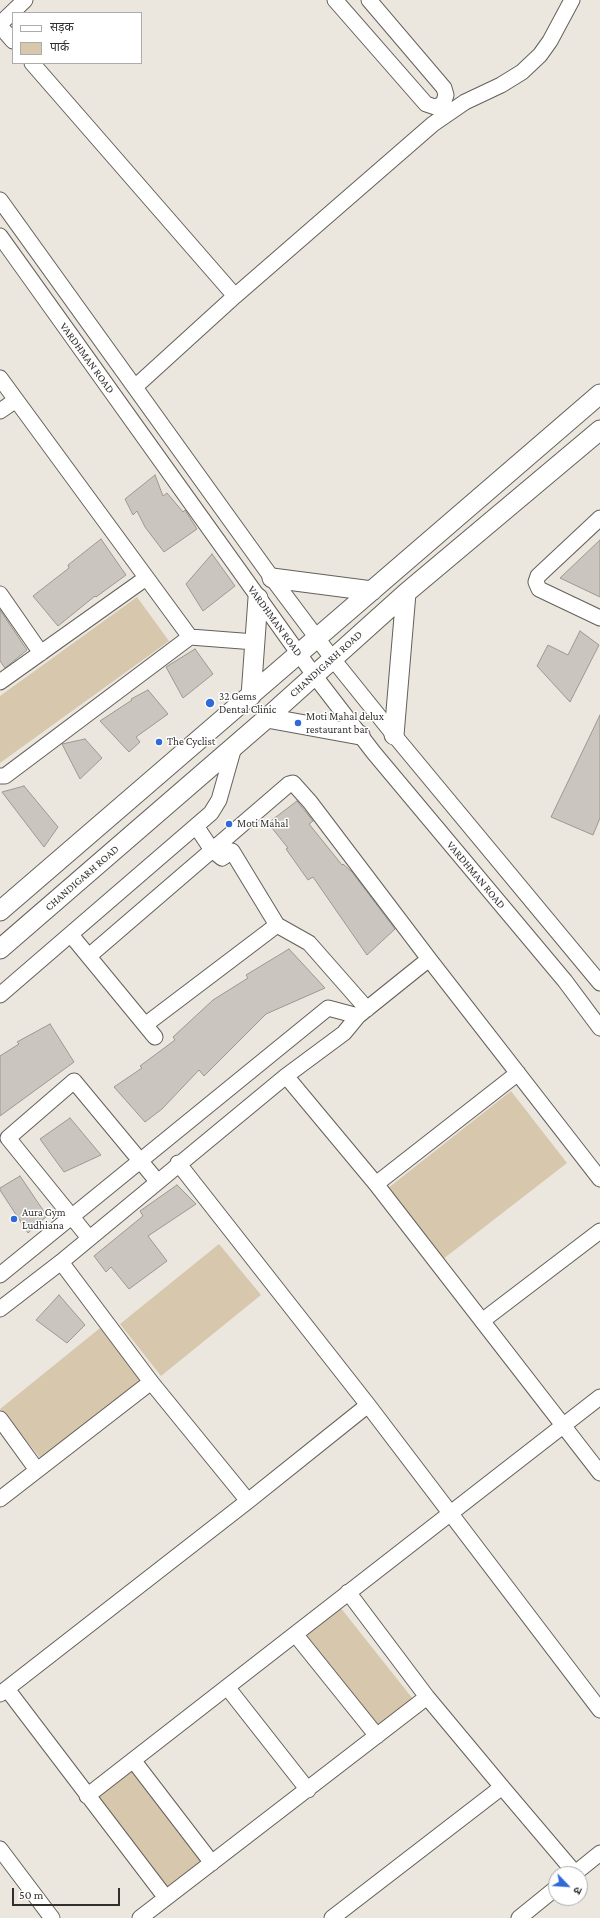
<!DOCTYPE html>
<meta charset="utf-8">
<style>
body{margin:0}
#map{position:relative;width:600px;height:1918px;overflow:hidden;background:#ebe7df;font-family:"Crimson Pro","Noto Sans Devanagari",serif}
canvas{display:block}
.legend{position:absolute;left:12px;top:12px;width:130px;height:52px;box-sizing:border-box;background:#fff;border:1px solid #adacab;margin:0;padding:5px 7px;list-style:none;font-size:12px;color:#32302d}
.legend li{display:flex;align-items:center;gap:8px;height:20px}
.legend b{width:20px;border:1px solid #adacab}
.north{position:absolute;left:548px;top:1866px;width:40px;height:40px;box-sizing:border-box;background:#fff;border:1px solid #adacab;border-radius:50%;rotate:115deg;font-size:11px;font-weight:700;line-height:16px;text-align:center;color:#32302d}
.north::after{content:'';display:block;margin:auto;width:14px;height:18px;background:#2f6ad8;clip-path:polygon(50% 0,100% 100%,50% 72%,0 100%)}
.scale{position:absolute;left:12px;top:1888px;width:108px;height:18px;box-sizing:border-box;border:2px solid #32302d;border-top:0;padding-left:5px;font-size:12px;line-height:14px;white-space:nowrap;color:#32302d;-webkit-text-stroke:3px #fff;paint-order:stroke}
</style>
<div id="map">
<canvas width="600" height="1918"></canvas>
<ul class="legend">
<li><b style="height:5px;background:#fff"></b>सड़क</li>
<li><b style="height:11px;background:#d7c8ad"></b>पार्क</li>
</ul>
<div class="north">उ</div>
<div class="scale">50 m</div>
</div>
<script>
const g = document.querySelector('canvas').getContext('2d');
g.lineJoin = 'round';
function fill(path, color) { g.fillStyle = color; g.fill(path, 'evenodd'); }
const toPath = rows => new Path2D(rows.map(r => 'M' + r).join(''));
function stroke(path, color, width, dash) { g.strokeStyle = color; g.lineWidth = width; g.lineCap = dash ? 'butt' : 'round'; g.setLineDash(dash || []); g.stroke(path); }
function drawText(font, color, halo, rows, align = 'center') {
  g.font = font + ' "Crimson Pro",serif'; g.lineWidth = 3; g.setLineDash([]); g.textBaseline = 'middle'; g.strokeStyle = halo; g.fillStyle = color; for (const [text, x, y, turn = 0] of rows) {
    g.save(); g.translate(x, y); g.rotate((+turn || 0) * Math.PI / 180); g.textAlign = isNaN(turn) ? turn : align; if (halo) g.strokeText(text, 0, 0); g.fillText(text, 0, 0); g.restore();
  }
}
const green = toPath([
 [137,597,169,641,0,763,0,696],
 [511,1091,567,1163,438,1263,383,1192],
 [219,1244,261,1295,161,1376,120,1324],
 [100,1328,141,1380,42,1460,0,1409],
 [340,1607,413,1699,378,1727,305,1634],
 [132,1770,203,1860,167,1888,97,1797]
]);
const building = toPath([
 [155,475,163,496,167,493,183,512,185,510,197,529,164,552,145,527,137,511,133,515,125,499,155,475],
 [101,539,126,575,96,597,95,596,58,626,33,596,69,568,68,565,101,539],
 [600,540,600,597,560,578,600,540],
 [212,554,235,586,203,611,186,584,212,554],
 [0,610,27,650,5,668,0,661,0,610],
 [580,631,599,645,570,702,537,666,548,645,568,655,580,631],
 [195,649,213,674,183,698,166,667,195,649],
 [148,690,168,714,136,737,140,742,129,752,100,721,132,700,131,699,148,690],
 [600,715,600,818,593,835,551,817,600,715],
 [85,739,102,758,80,779,62,744,85,739],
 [24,786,58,827,44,847,2,792,24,786],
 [297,801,313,821,309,824,342,865,343,864,352,872,395,929,367,955,313,877,308,880,286,849,288,848,268,823,297,801],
 [289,949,325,988,266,1014,204,1076,199,1070,162,1109,145,1122,114,1087,142,1068,140,1066,175,1040,173,1037,213,1000,248,978,246,975,289,949],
 [50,1024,74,1062,0,1116,0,1056,19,1044,17,1042,50,1024],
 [70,1118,101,1155,64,1172,40,1139,70,1118],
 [20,1176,47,1216,28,1233,0,1190,0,1188,20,1176],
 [177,1185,196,1204,148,1236,167,1261,129,1289,111,1267,106,1272,94,1256,143,1216,140,1211,177,1185],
 [59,1295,85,1325,67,1343,36,1320,59,1295]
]);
const minor = toPath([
 [335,0,426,104,435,107,443,104],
 [369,0,444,88,446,95,443,104],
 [0,24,25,0],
 [0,26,13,41],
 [32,63,235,296],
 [0,200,272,578,332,658,394,735,600,983],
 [0,236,314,675,374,753,565,981,600,1028],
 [0,378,190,637],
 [135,387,235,296,433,124,465,102,501,85,522,72,540,55,550,41,572,0],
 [0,411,16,400],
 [600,518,538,576,536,582,539,589,600,618],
 [0,594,41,653],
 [0,682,146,578],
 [0,776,5,776,190,637,255,642],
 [277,925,309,943,367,1009],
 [71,935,155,1037],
 [89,956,289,784,293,783,310,802,429,959,600,1179],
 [0,995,211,813,219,800,234,747],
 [145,1025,277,925,232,851,222,858,212,850,196,826],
 [286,1076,376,1184,600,1473],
 [178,1163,368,1405,600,1710],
 [376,1184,518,1073],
 [89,1238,8,1138,74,1081,157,1181],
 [61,1262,151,1382,248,1501],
 [0,1275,328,1008,358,1016],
 [0,1309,61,1262,286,1076,344,1033,358,1016,429,959],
 [482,1321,600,1231],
 [0,1419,37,1470],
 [0,1499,151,1382],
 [348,1592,427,1697,502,1787],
 [295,1634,377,1736],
 [227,1687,308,1790],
 [7,1689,166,1898],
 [0,1694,248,1501,368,1405],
 [133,1760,212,1863],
 [87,1796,600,1397],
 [0,1849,52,1918],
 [574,1874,600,1853],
 [140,1918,427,1697],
 [332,1918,502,1787,575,1873],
 [519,1918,556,1888]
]);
const major = toPath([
 [272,578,372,591],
 [251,696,258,598],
 [267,718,360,735],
 [394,735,406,593],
 [0,911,600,394],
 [0,949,267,718,406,593,600,430]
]);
const markers = [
 [210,703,5,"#2f6ad8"],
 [298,723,4,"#2f6ad8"],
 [159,742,4,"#2f6ad8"],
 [229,824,4,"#2f6ad8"],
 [14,1219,4,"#2f6ad8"]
];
const streetNames = [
 ["VARDHMAN ROAD",87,358,54],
 ["VARDHMAN ROAD",275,621,54],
 ["CHANDIGARH ROAD",326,664,-42],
 ["VARDHMAN ROAD",476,875,50],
 ["CHANDIGARH ROAD",82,878,-41]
];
const poiNames = [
 ["32 Gems",219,697],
 ["Dental Clinic",219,710],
 ["Moti Mahal delux",306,717],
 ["restaurant bar",306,730],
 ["The Cyclist",167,742],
 ["Moti Mahal",237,824],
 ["Aura Gym",22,1213],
 ["Ludhiana",22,1226]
];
fill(green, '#d7c8ad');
fill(building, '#cac6bf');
stroke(building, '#9c9891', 1);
stroke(minor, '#64605a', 17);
stroke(major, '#64605a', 21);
stroke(minor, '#fff', 15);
stroke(major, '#fff', 19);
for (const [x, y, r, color] of markers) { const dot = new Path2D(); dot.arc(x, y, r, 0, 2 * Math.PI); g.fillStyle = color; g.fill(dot); stroke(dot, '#fff', 1.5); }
drawText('11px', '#32302d', '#fff', streetNames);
drawText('11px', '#32302d', '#fff', poiNames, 'left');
</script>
